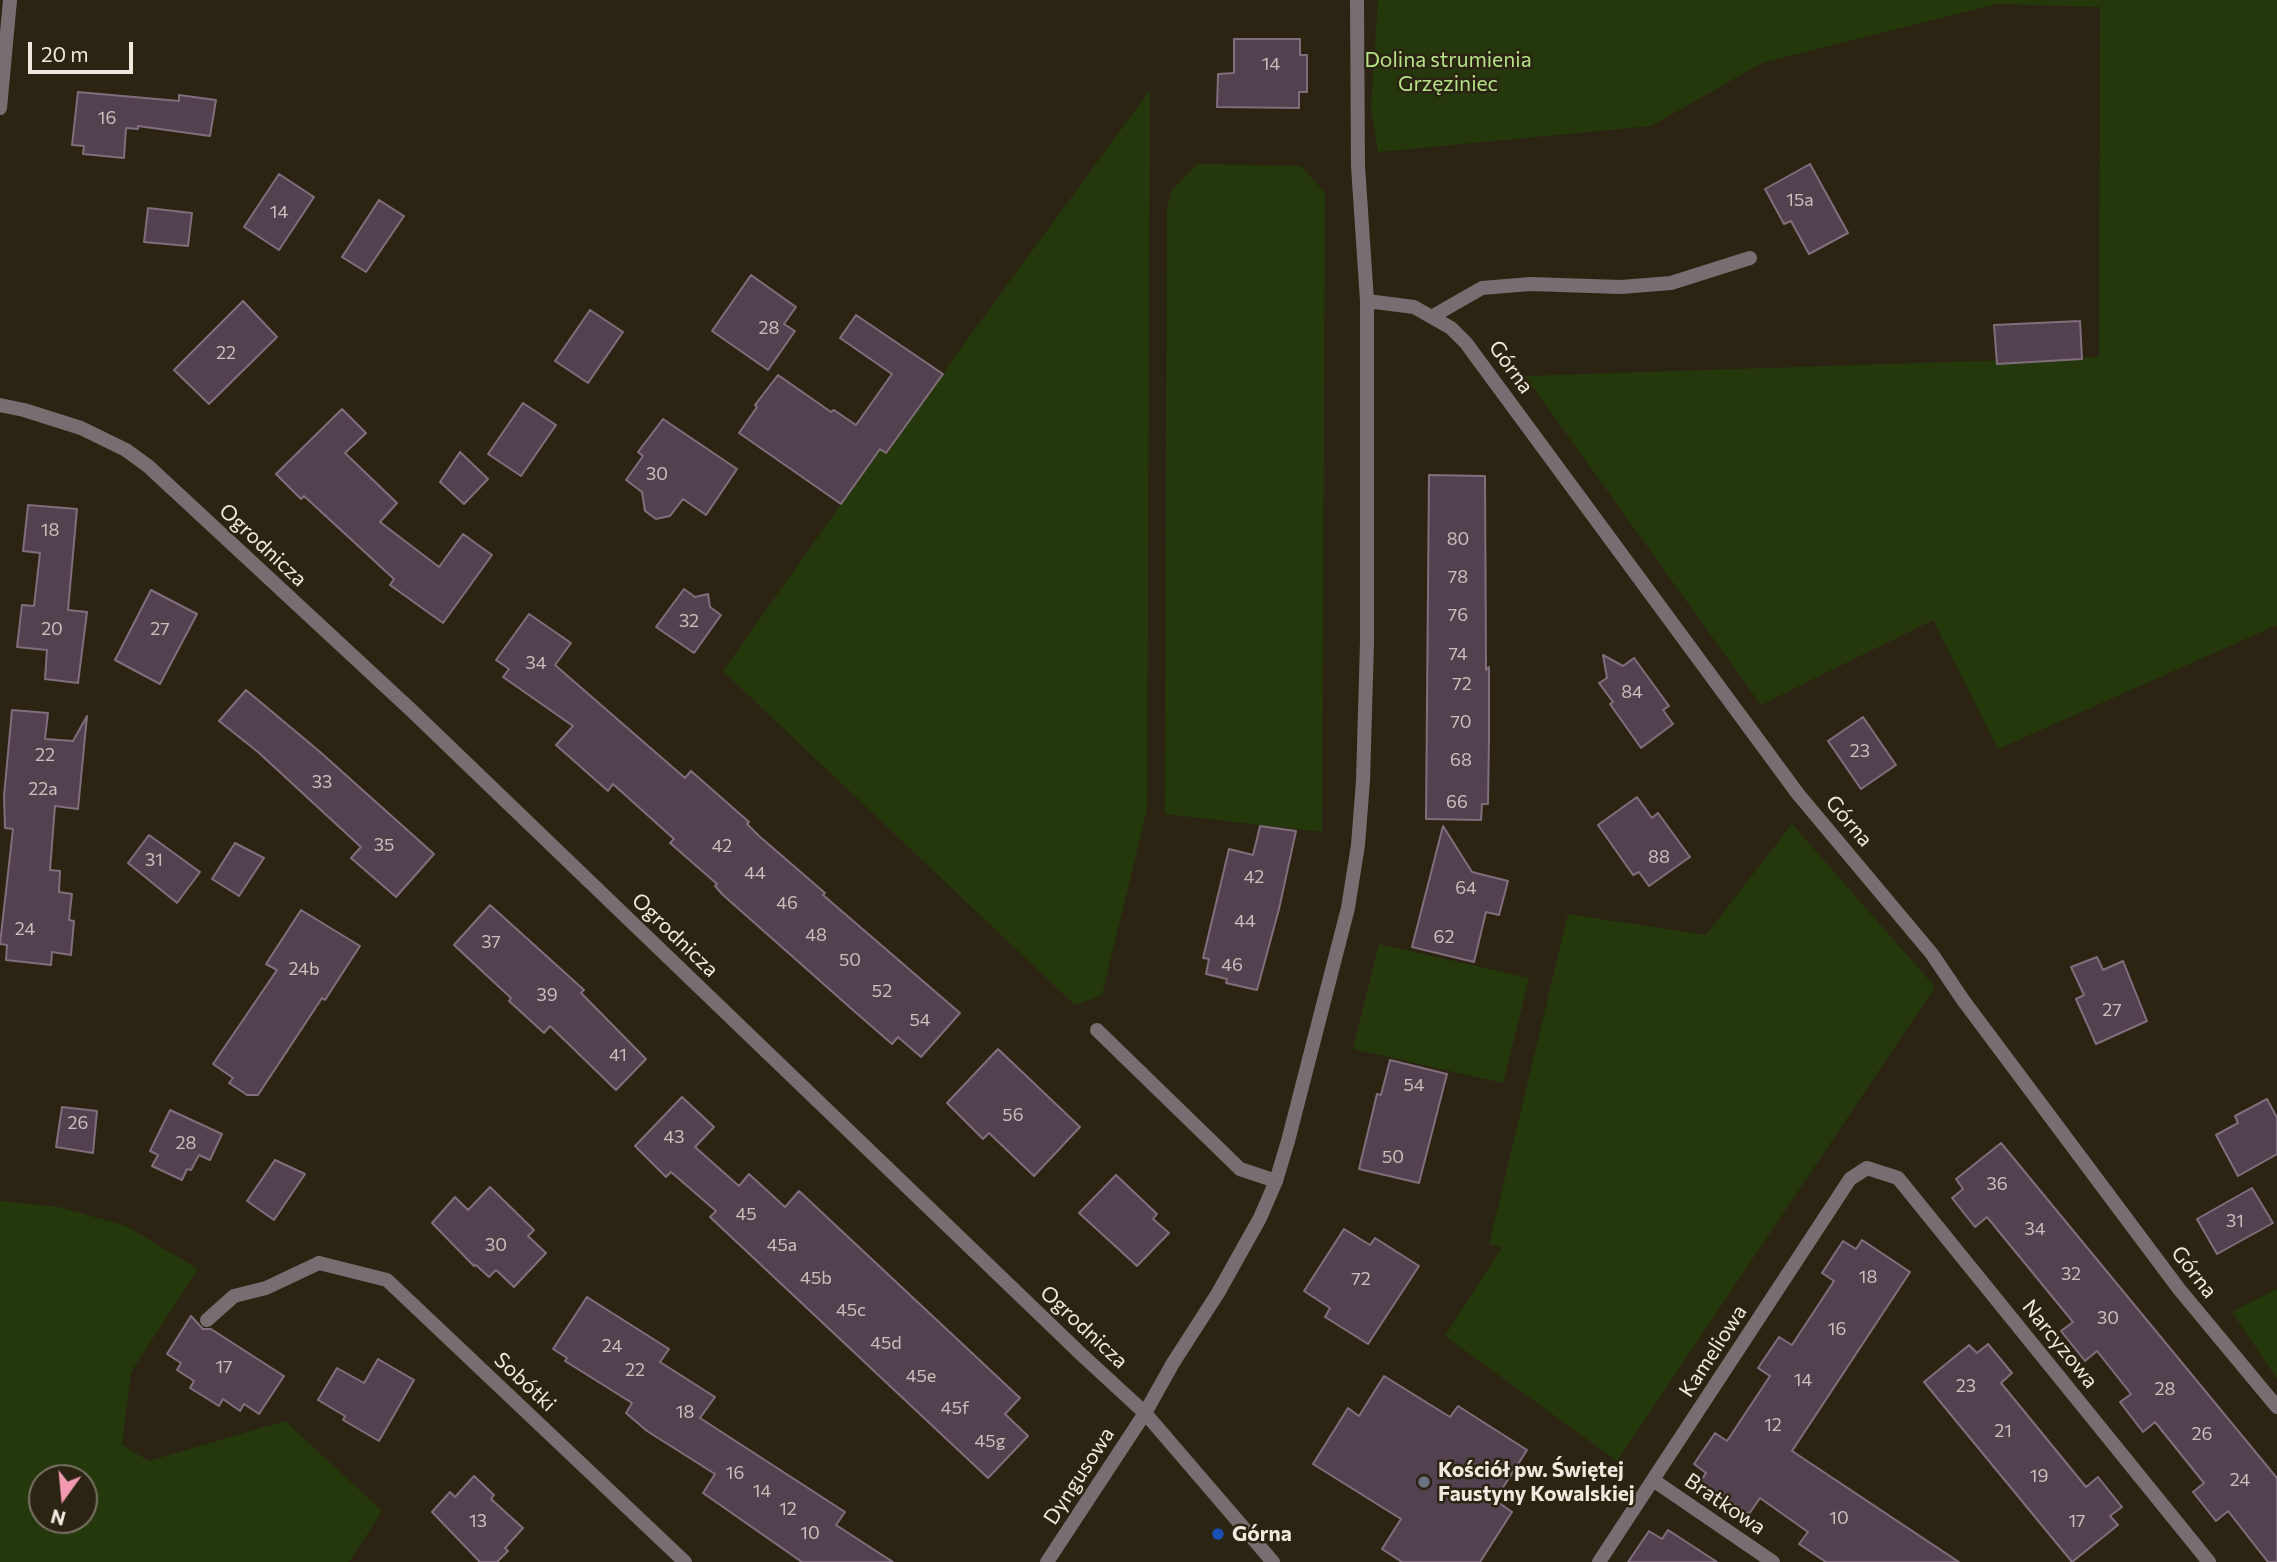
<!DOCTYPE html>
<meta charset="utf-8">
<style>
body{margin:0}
#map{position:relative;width:2277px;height:1562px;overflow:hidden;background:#2c2413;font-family:Commissioner,sans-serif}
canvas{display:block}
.north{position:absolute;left:28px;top:1464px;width:70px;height:70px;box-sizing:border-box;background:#2c2413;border:2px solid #7a7365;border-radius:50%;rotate:195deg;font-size:19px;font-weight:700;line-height:28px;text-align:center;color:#efeadf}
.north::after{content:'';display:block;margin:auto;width:24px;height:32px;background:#f19ab2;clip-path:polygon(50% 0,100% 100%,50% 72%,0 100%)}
.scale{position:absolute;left:28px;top:42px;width:105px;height:32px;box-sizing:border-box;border:4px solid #efeadf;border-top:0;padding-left:9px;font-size:21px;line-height:24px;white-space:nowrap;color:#efeadf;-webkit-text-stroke:5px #2c2413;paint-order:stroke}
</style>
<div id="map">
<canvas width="2277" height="1562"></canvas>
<div class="north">N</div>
<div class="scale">20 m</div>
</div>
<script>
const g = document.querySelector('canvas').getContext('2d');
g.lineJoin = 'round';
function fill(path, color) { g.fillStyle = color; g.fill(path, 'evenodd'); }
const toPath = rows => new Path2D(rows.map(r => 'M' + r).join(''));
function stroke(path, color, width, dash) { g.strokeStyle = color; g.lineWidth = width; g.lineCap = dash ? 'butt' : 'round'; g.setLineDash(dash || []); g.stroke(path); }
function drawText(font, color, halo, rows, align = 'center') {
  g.font = font + ' Commissioner,sans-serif'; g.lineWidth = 5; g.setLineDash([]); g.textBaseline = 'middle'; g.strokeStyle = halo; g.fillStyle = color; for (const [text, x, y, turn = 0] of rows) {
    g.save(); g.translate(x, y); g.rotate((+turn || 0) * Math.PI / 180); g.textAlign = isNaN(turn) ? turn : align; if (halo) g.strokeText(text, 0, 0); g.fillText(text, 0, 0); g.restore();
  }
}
const green = toPath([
 [1378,0,2277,0,2277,625,1998,749,1933,620,1761,705,1525,376,2099,357,2100,7,1997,4,1762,63,1651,126,1378,152,1371,107],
 [1150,90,1147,809,1102,995,1075,1005,723,671,880,449,887,453,966,341],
 [1197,164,1301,166,1325,193,1322,832,1165,814,1167,208,1172,190],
 [1792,824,1935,987,1617,1461,1445,1336,1502,1247,1489,1244,1568,914,1706,935],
 [1379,944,1529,978,1503,1083,1353,1049],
 [0,1201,59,1207,126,1226,198,1269,131,1372,122,1445,149,1461,285,1421,382,1511,349,1562,0,1562],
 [42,1478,84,1478,84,1520,42,1520],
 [2277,1289,2277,1379,2232,1312]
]);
const building = toPath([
 [1234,39,1300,39,1300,55,1307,55,1307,92,1299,92,1299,108,1217,107,1218,74,1234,73,1234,39],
 [78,92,179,101,179,95,216,100,210,136,138,126,138,129,126,128,124,158,83,154,84,146,72,145,78,92],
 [1810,164,1848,233,1809,254,1791,221,1784,224,1765,189,1810,164],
 [279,174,314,197,279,250,244,227,279,174],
 [379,200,404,216,366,272,342,257,379,200],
 [148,208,192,213,188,246,144,242,148,208],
 [751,275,796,307,784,324,795,331,768,370,712,331,751,275],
 [243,301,277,337,209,404,174,370,243,301],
 [590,310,623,332,588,383,555,361,590,310],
 [856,315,943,374,886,453,880,449,841,504,739,433,757,407,755,405,778,375,831,412,834,410,856,425,892,374,840,338,856,315],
 [2080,321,2082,359,1997,364,1994,325,2080,321],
 [523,403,556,425,521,476,488,454,523,403],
 [342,409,366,433,345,453,397,503,380,522,439,567,463,534,492,555,443,623,390,585,394,579,304,496,301,499,276,474,342,409],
 [663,419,737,469,706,515,683,499,670,516,656,519,645,511,642,492,626,480,643,456,638,452,663,419],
 [460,452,488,479,464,504,440,482,460,452],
 [1429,475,1485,476,1486,670,1489,667,1489,737,1488,804,1482,804,1481,820,1426,819,1429,475],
 [28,505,77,509,68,610,87,612,78,683,45,679,47,650,17,647,22,605,34,606,40,553,23,551,28,505],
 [684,589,695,597,708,594,710,607,721,615,694,653,656,627,684,589],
 [151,590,197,614,160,684,115,660,151,590],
 [529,614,571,643,555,665,685,778,691,771,749,822,747,824,759,836,825,893,823,895,960,1013,921,1057,898,1037,892,1044,854,1011,723,895,715,886,717,884,670,843,674,839,613,784,608,791,556,745,573,726,503,677,509,669,496,660,529,614],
 [1603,655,1623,666,1634,658,1669,706,1663,710,1673,724,1641,748,1610,704,1613,702,1599,683,1607,678,1603,655],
 [246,690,319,751,434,854,396,897,351,858,361,847,258,752,219,721,246,690],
 [12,710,48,713,45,739,73,741,87,716,78,809,55,806,50,870,60,871,59,892,72,894,69,920,74,921,71,955,52,952,51,965,6,960,7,945,0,944,13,829,5,828,4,796,12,710],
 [1863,717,1896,765,1861,789,1828,741,1863,717],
 [1637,797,1652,818,1658,813,1690,857,1649,886,1639,872,1633,875,1598,825,1637,797],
 [1260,826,1296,831,1279,909,1257,990,1226,983,1227,979,1206,974,1209,959,1203,958,1229,849,1253,855,1260,826],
 [1443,826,1472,872,1508,881,1499,915,1486,912,1474,962,1412,947,1443,826],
 [149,835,200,872,177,903,128,863,149,835],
 [235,843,264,858,239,896,212,879,235,843],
 [490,905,584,990,581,993,646,1059,616,1090,550,1026,544,1033,509,1001,511,998,454,945,490,905],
 [301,910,360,946,325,1000,322,998,258,1095,247,1095,229,1083,233,1078,213,1064,277,970,266,964,301,910],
 [2097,957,2103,970,2123,961,2147,1021,2096,1044,2076,999,2084,995,2071,967,2097,957],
 [998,1049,1080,1127,1034,1176,989,1133,983,1139,947,1103,998,1049],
 [1390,1060,1447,1074,1419,1183,1359,1169,1377,1094,1381,1095,1390,1060],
 [682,1097,714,1127,695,1147,739,1186,749,1174,785,1207,799,1191,1020,1398,1005,1414,1028,1436,988,1478,710,1217,716,1211,671,1172,666,1177,635,1146,682,1097],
 [2267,1099,2277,1118,2277,1154,2238,1176,2216,1135,2238,1123,2235,1116,2267,1099],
 [62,1107,97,1111,93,1153,56,1147,62,1107],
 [170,1110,222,1134,210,1160,199,1155,191,1170,187,1169,182,1180,152,1166,158,1155,150,1151,170,1110],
 [2001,1143,2277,1478,2277,1562,2268,1562,2228,1511,2216,1521,2193,1492,2204,1483,2155,1422,2143,1432,2120,1402,2131,1394,2097,1351,2085,1361,2061,1331,2073,1322,1987,1217,1975,1227,1952,1198,1963,1189,1956,1179,2001,1143],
 [275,1160,305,1174,274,1220,247,1201,275,1160],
 [1116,1175,1157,1214,1153,1219,1169,1233,1137,1266,1079,1213,1116,1175],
 [490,1187,534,1230,528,1236,546,1253,514,1287,496,1270,489,1277,476,1265,474,1266,432,1223,455,1197,468,1210,490,1187],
 [2252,1188,2273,1223,2217,1254,2197,1219,2252,1188],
 [1344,1229,1370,1245,1375,1238,1419,1266,1368,1344,1325,1317,1330,1308,1304,1291,1344,1229],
 [1862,1240,1910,1272,1792,1451,1959,1562,1826,1562,1799,1544,1808,1532,1760,1498,1749,1514,1700,1482,1706,1473,1694,1464,1715,1433,1727,1441,1770,1376,1758,1368,1779,1337,1792,1345,1834,1281,1822,1273,1843,1241,1856,1249,1862,1240],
 [587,1297,669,1349,660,1362,715,1397,700,1418,845,1512,836,1525,893,1562,802,1562,703,1493,715,1474,647,1431,626,1413,632,1403,565,1361,567,1358,553,1349,587,1297],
 [191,1316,203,1329,211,1329,284,1376,259,1414,244,1404,240,1411,223,1399,219,1406,190,1388,194,1381,177,1370,181,1363,167,1354,191,1316],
 [1988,1344,2012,1373,2001,1383,2086,1487,2098,1477,2122,1507,2110,1516,2118,1525,2072,1562,1924,1382,1969,1345,1977,1353,1988,1344],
 [378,1359,414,1380,379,1441,343,1420,345,1416,318,1400,337,1368,364,1383,378,1359],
 [1384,1376,1450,1417,1458,1406,1527,1450,1495,1500,1512,1512,1480,1562,1402,1562,1382,1549,1401,1519,1313,1464,1348,1408,1359,1416,1384,1376],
 [474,1476,494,1495,491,1499,523,1528,505,1548,508,1551,497,1562,480,1562,432,1512,450,1492,455,1497,474,1476],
 [1668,1530,1717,1562,1628,1562,1649,1531,1662,1539,1668,1530]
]);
const service = toPath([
 [1433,316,1482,288,1530,284,1621,287,1671,283,1750,258],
 [1097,1030,1240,1169,1276,1181],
 [207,1320,234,1296,266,1288,319,1263],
 [1653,1480,1773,1562],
 [1599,1562,1850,1179,1867,1168,1898,1178,2209,1562]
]);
const minor = toPath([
 [1367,301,1414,307,1451,328,1466,343,1798,794,1932,954,1963,1000,2179,1289,2277,1407],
 [0,405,24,410,81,428,126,450,148,466,410,709,1082,1355,1145,1413,1273,1562],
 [319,1263,387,1280,685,1562],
 [1047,1562,1145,1413,1173,1363,1218,1293,1260,1218,1276,1181,1288,1141,1348,908,1358,845,1363,781,1367,642,1367,301,1358,166,1357,0]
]);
const tertiary = toPath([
 [0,108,10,0]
]);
const markers = [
 [1424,1482,7,"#6b7280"],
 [1218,1534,7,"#1a4fb4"]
];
const numberNames = [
 ["14",1271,64],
 ["16",107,118],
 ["15a",1800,200],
 ["14",279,212],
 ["28",769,328],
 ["22",226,353],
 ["30",657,474],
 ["18",50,530],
 ["80",1458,539],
 ["78",1458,577],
 ["76",1458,615],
 ["32",689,621],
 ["20",52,629],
 ["27",160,629],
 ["74",1458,654],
 ["34",536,663],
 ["72",1462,684],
 ["84",1632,692],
 ["70",1461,722],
 ["23",1860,751],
 ["22",45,755],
 ["68",1461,760],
 ["33",322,782],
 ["22a",43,789],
 ["66",1457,802],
 ["35",384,845],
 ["42",722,846],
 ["88",1659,857],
 ["31",154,860],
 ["44",755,873],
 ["42",1254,877],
 ["64",1466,888],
 ["46",787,903],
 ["44",1245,921],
 ["24",25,929],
 ["48",816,935],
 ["62",1444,937],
 ["37",491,942],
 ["50",850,960],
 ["46",1232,965],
 ["24b",304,969],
 ["52",882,991],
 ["39",547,995],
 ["27",2112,1010],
 ["54",920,1020],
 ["41",618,1055],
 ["54",1414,1085],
 ["56",1013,1115],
 ["26",78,1123],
 ["43",674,1137],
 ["28",186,1143],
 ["50",1393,1157],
 ["36",1997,1184],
 ["45",746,1214],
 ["31",2235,1221],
 ["34",2035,1229],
 ["30",496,1245],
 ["45a",782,1245],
 ["32",2071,1274],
 ["18",1868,1277],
 ["45b",816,1278],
 ["72",1361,1279],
 ["45c",851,1310],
 ["30",2108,1318],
 ["16",1837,1329],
 ["45d",886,1343],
 ["24",612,1346],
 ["17",224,1367],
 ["22",635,1370],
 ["45e",921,1376],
 ["14",1803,1380],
 ["23",1966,1386],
 ["28",2165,1389],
 ["45f",955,1408],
 ["18",685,1412],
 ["12",1773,1425],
 ["21",2003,1431],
 ["26",2202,1434],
 ["45g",990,1441],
 ["16",735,1473],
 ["19",2039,1476],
 ["24",2240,1480],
 ["14",762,1491],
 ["12",788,1509],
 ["10",1839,1518],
 ["13",478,1521],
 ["17",2077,1521],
 ["10",810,1533]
];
const parkNames = [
 ["Dolina strumienia",1448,60],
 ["Grzęziniec",1448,84]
];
const streetNames = [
 ["Górna",1511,367,54],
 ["Ogrodnicza",263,545,43],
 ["Górna",1849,821,50],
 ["Ogrodnicza",675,935,44],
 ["Górna",2194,1272,52],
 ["Ogrodnicza",1084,1327,43],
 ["Narcyzowa",2060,1344,51],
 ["Kameliowa",1713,1351,-57],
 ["Sobótki",525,1382,43],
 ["Dyngusowa",1079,1476,-57],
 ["Bratkowa",1725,1504,34]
];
const poiNames = [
 ["Kościół pw. Świętej",1438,1470],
 ["Faustyny Kowalskiej",1438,1494],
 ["Górna",1232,1534]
];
fill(green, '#24380c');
fill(building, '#52424f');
stroke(building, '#806e7c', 2);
stroke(service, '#786e71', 14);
stroke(minor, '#786e71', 14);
stroke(tertiary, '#786e71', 14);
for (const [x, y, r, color] of markers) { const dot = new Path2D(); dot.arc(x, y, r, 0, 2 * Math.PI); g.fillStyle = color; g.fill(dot); stroke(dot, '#2c2413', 2.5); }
drawText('18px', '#c8c0bb', null, numberNames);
drawText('21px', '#b4e286', '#2c2413', parkNames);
drawText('21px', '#efeadf', '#2c2413', streetNames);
drawText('bold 21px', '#efeadf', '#2c2413', poiNames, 'left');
</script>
